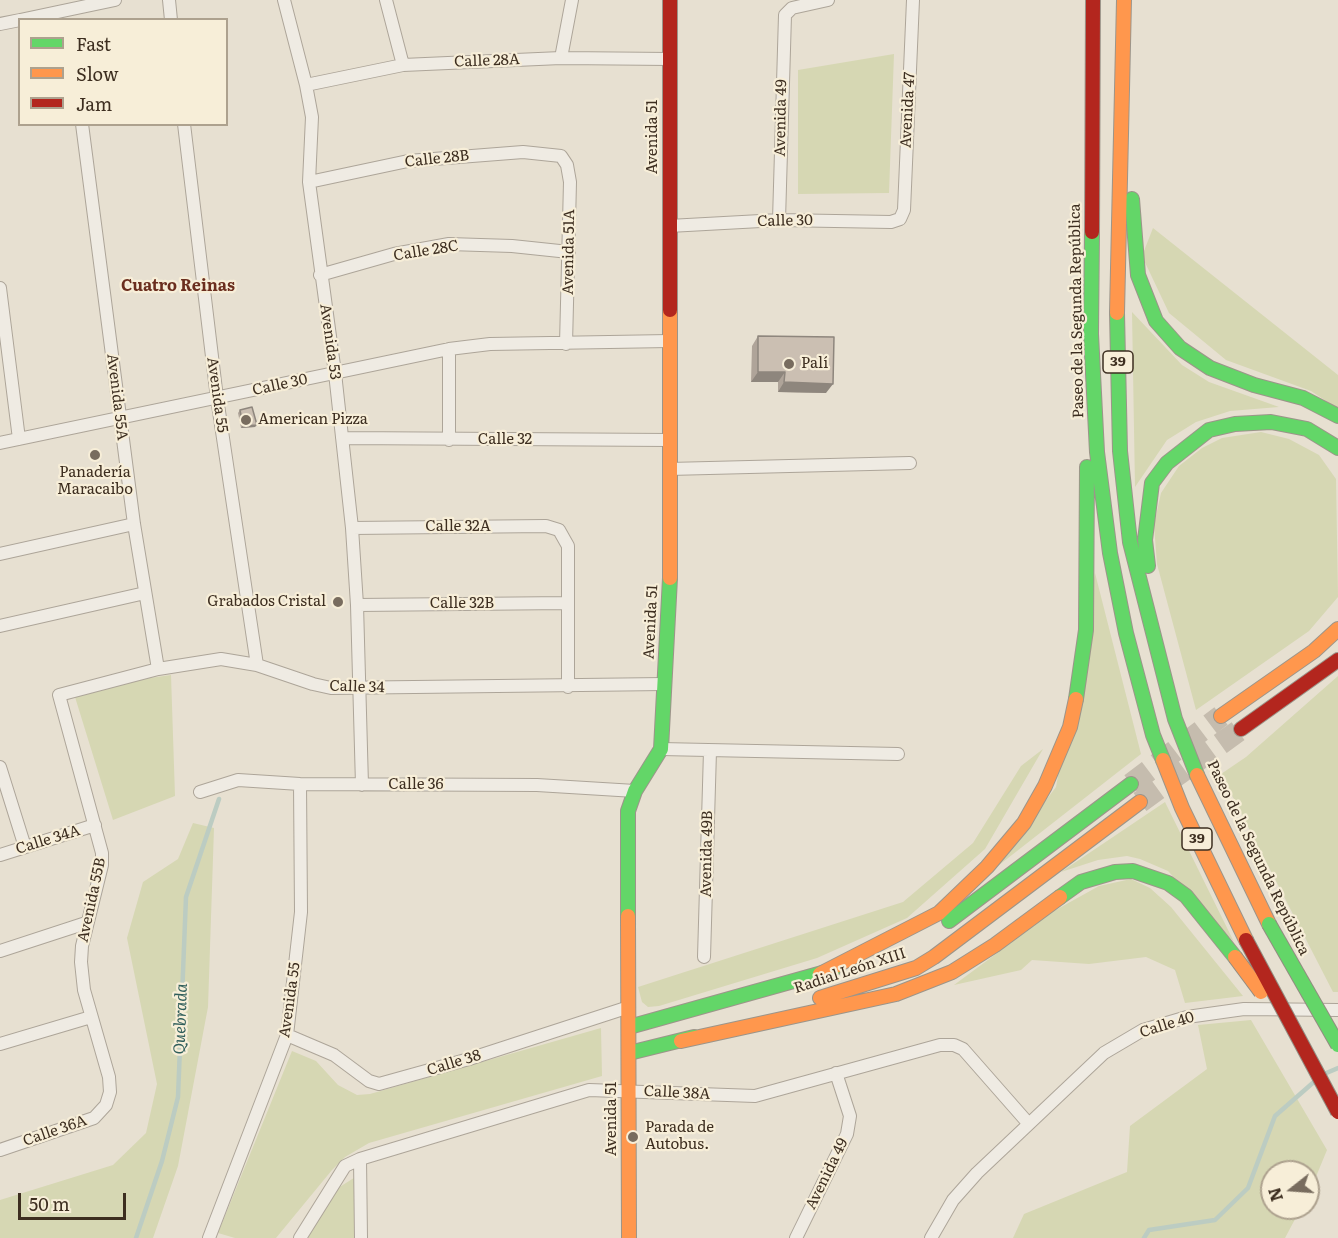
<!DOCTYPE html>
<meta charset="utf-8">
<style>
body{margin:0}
#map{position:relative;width:1338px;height:1238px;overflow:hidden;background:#e7e0d1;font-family:Literata,serif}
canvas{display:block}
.legend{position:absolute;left:18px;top:18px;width:210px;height:108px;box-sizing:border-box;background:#f7eed8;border:2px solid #ada18e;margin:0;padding:8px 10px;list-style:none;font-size:18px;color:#3d2e20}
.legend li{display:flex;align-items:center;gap:12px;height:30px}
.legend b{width:30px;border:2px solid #ada18e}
.north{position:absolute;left:1260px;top:1160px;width:60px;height:60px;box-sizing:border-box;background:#f7eed8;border:2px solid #ada18e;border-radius:50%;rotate:253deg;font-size:16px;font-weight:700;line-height:24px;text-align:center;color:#3d2e20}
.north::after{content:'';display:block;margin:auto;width:21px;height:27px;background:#786c5e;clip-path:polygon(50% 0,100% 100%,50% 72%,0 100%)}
.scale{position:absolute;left:18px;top:1193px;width:108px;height:27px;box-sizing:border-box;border:3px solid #3d2e20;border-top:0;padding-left:8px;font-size:18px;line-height:21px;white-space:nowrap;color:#3d2e20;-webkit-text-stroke:4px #f7eed8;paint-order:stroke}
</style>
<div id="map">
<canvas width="1338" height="1238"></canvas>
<ul class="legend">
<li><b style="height:8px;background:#63d668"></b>Fast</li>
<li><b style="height:8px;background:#ff974d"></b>Slow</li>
<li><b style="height:8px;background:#b3261e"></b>Jam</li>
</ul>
<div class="north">N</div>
<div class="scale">50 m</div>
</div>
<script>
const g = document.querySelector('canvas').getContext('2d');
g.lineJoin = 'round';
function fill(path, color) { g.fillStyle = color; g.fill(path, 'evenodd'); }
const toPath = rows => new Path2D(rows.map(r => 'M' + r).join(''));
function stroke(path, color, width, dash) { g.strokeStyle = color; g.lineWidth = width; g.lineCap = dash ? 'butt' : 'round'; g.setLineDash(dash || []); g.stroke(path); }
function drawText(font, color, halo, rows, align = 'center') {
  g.font = font + ' Literata,serif'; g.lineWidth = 4.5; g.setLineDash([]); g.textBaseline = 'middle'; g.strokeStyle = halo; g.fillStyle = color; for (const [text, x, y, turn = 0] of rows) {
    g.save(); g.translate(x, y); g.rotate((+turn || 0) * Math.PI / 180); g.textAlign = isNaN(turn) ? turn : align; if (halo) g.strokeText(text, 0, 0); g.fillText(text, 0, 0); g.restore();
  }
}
const green = toPath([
 [894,54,889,193,798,194,798,70],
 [1153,228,1338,375,1338,409,1311,391,1226,360,1169,313,1142,256],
 [1132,312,1182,365,1209,382,1279,407,1230,411,1196,422,1167,440,1135,487],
 [1261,432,1289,439,1319,455,1336,479,1338,597,1309,631,1196,710,1157,564,1154,525,1161,493,1179,466,1202,448,1222,438],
 [1095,573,1141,754,994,869,1056,787],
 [171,675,175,796,113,820,75,697,143,679],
 [1338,676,1338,992,1333,992,1221,774,1246,757],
 [1043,749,985,849,907,918,817,958,659,1006,648,1007,642,1002,638,987,903,902,973,843,1021,766],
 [1165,802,1234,942,1168,871,1140,859,1127,856,1098,860,1061,872],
 [193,823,214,828,208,1007,178,1166,153,1238,0,1238,0,1200,113,1165,146,1133,157,1084,127,938,143,882,178,859],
 [1131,879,1150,888,1171,907,1243,996,1185,1003,1175,970,1146,957,1089,964,1032,960,1021,970,954,985,1054,911,1099,886],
 [1251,1020,1327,1150,1308,1196,1308,1172,1272,1172,1272,1208,1301,1208,1285,1238,1013,1238,1024,1214,1127,1172,1130,1126,1207,1069,1198,1025],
 [601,1028,602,1076,369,1143,345,1157,332,1170,276,1238,235,1238,218,1233,292,1051,316,1061,338,1085,357,1095,370,1094],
 [357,1176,356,1238,307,1238,338,1188]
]);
const stream = toPath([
 [1324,1074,1338,1068],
 [136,1238,162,1161,178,1097,186,897,219,799],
 [1144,1238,1149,1230,1215,1220,1248,1188,1275,1116,1315,1081]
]);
const highwayTunnel = toPath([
 [1131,784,1221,716],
 [1140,802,1241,729]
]);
const street = toPath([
 [169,0,171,20],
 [284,0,306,85,312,117,309,182,335,373,352,528,357,605,362,785],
 [386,0,403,65],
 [20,20,115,0],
 [0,24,20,20],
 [561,58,572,0],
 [306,85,403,65,561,58,670,59],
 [82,124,134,524,158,669],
 [184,124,217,398,257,665],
 [309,182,408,161,523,152,561,156,567,165,570,182,566,344],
 [779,220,785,15,792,8,828,0],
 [669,226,779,220,891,222,900,219,904,210,913,0],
 [320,275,394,254,449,244,512,246,569,252],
 [0,288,19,439],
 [342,438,669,440],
 [449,440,449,349],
 [0,443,449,349,490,344,669,341],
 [669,469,910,463],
 [352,528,546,526,559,530,568,546,568,687],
 [0,554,134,524],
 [357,605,568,603],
 [0,626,145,593],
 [661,749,898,754],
 [0,767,25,847],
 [200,792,238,780,300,784,537,785,635,791],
 [0,855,95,825],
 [0,951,86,923],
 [704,957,710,751],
 [287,1035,334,1055,369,1081,379,1084,469,1059,629,1007],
 [0,1044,91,1017],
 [0,1150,94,1118,106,1105,110,1092,109,1077,84,990,81,962,82,946,102,865,102,853,59,695,158,669,221,659,257,665,313,684,331,688,664,684],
 [360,1159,361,1238],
 [209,1238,287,1035,301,912,300,784],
 [300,1238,345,1166,360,1159,589,1090,755,1096,940,1045,954,1045,963,1049,1028,1123],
 [796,1238,847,1134,850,1116,836,1073],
 [931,1238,953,1200,977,1173,1104,1053,1143,1030,1187,1017,1244,1009,1338,1010]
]);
const fast = toPath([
 [1132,199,1138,275,1156,321,1180,348,1210,368,1254,385,1303,398,1338,416],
 [1092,232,1091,334,1097,452,1110,553,1126,633,1153,735,1163,760],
 [1117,313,1120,451,1130,542,1175,719,1197,775],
 [1148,566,1145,540,1152,483,1167,463,1209,430,1235,424,1271,422,1307,429,1338,448],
 [1076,699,1086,630,1087,467],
 [1060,897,1081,882,1115,872,1133,871,1168,883,1186,896,1235,957],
 [628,916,628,811,635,791,661,749,670,578],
 [949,921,1131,784],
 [629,1027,833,970],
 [629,1053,694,1037]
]);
const slow = toPath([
 [670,310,670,578],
 [1117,313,1124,0],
 [1221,716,1314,651,1338,629],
 [1163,760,1182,808,1246,940],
 [1197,775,1269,924],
 [628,916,629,1238],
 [820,974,939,913,987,867,1024,823,1045,786,1070,727,1076,699],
 [820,998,916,968,934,957,1140,802],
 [681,1041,896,994,952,972,995,945,1060,897]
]);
const jam = toPath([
 [670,0,670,310],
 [1092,232,1093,0],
 [1241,729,1338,660]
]);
const fastBridge = toPath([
 [1269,924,1338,1045]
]);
const slowBridge = toPath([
 [1235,957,1261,992]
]);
const jamBridge = toPath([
 [1246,940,1338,1112]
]);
const wall = toPath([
 [758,336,826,393,778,392,778,382,751,382,752,346],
 [240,410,255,427,241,428,238,413]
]);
const shadedWall = toPath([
 [758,372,785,372,778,382,751,382],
 [784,382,833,384,826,393,778,392],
 [257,425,255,427,241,428,243,426]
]);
const building = toPath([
 [758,336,834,337,833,384,784,382,785,372,758,372,758,336],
 [252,407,257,425,243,426,240,410,252,407]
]);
const markers = [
 [789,364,6,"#786c5e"],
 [246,420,6,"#786c5e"],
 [95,455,6,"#786c5e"],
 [338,602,6,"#786c5e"],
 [633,1137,6,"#786c5e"]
];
const shields = [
 [1118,362,30],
 [1197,839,30]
];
const shieldNames = [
 ["39",1118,362],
 ["39",1197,839]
];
const streetNames = [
 ["Calle 28A",487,61,-2],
 ["Avenida 47",908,110,-87],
 ["Avenida 49",781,118,-89],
 ["Avenida 51",653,137,-90],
 ["Calle 28B",437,159,-6],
 ["Calle 30",785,221,-1],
 ["Calle 28C",426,251,-9],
 ["Avenida 51A",569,252,-89],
 ["Paseo de la Segunda República",1077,311,-91],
 ["Avenida 53",330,342,82],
 ["Calle 30",280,385,-12],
 ["Avenida 55",217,395,82],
 ["Avenida 55A",117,397,83],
 ["Calle 32",505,440],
 ["Calle 32A",458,527],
 ["Calle 32B",462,604],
 ["Avenida 51",651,622,-87],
 ["Calle 34",357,687,2],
 ["Calle 36",416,785],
 ["Calle 34A",48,840,-17],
 ["Avenida 49B",707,854,-89],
 ["Paseo de la Segunda República",1258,858,64],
 ["Avenida 55B",92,900,-78],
 ["Radial León XIII",850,971,-18],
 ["Avenida 55",290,1000,-82],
 ["Calle 40",1167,1025,-17],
 ["Calle 38",454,1063,-17],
 ["Calle 38A",677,1093,3],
 ["Avenida 51",612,1119,-90],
 ["Calle 36A",55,1131,-19],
 ["Avenida 49",827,1174,-64]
];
const poiNames = [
 ["Palí",801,364],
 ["American Pizza",258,420],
 ["Panadería",95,473,"center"],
 ["Maracaibo",95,490,"center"],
 ["Grabados Cristal",326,602,"right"],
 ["Parada de",645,1128],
 ["Autobus.",645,1145]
];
const neighbourhoodNames = [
 ["Cuatro Reinas",178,286]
];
const waterNames = [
 ["Quebrada",181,1019,-88]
];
fill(green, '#d6d7b3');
stroke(stream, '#bcccc2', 4.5);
stroke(highwayTunnel, '#c5bcae', 22, [22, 11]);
stroke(street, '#ada599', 14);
stroke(fast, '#9c958a', 16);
stroke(slow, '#9c958a', 16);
stroke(jam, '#9c958a', 16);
stroke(street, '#efebe3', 12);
stroke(fast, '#63d668', 14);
stroke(slow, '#ff974d', 14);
stroke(jam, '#b3261e', 14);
stroke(fastBridge, '#928b80', 16, []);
stroke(slowBridge, '#928b80', 16, []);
stroke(jamBridge, '#928b80', 16, []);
stroke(fastBridge, '#63d668', 14);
stroke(slowBridge, '#ff974d', 14);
stroke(jamBridge, '#b3261e', 14);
fill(wall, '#afa499');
fill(shadedWall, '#8e867d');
fill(building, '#cbbfb2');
stroke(building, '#8e867d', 1.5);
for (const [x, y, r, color] of markers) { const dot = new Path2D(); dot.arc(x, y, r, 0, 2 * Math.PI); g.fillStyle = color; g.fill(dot); stroke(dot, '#f7eed8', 2); }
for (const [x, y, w] of shields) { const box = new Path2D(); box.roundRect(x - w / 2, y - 11, w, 22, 4.5); g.fillStyle = '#f7eed8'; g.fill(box); stroke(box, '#3d2e20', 1.5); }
drawText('bold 14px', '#3d2e20', null, shieldNames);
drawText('15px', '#3d2e20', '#f7eed8', streetNames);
drawText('15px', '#3d2e20', '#f7eed8', poiNames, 'left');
drawText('bold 16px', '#6b2e1e', '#f7eed8', neighbourhoodNames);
drawText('italic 16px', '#2f5d5a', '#f7eed8', waterNames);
</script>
